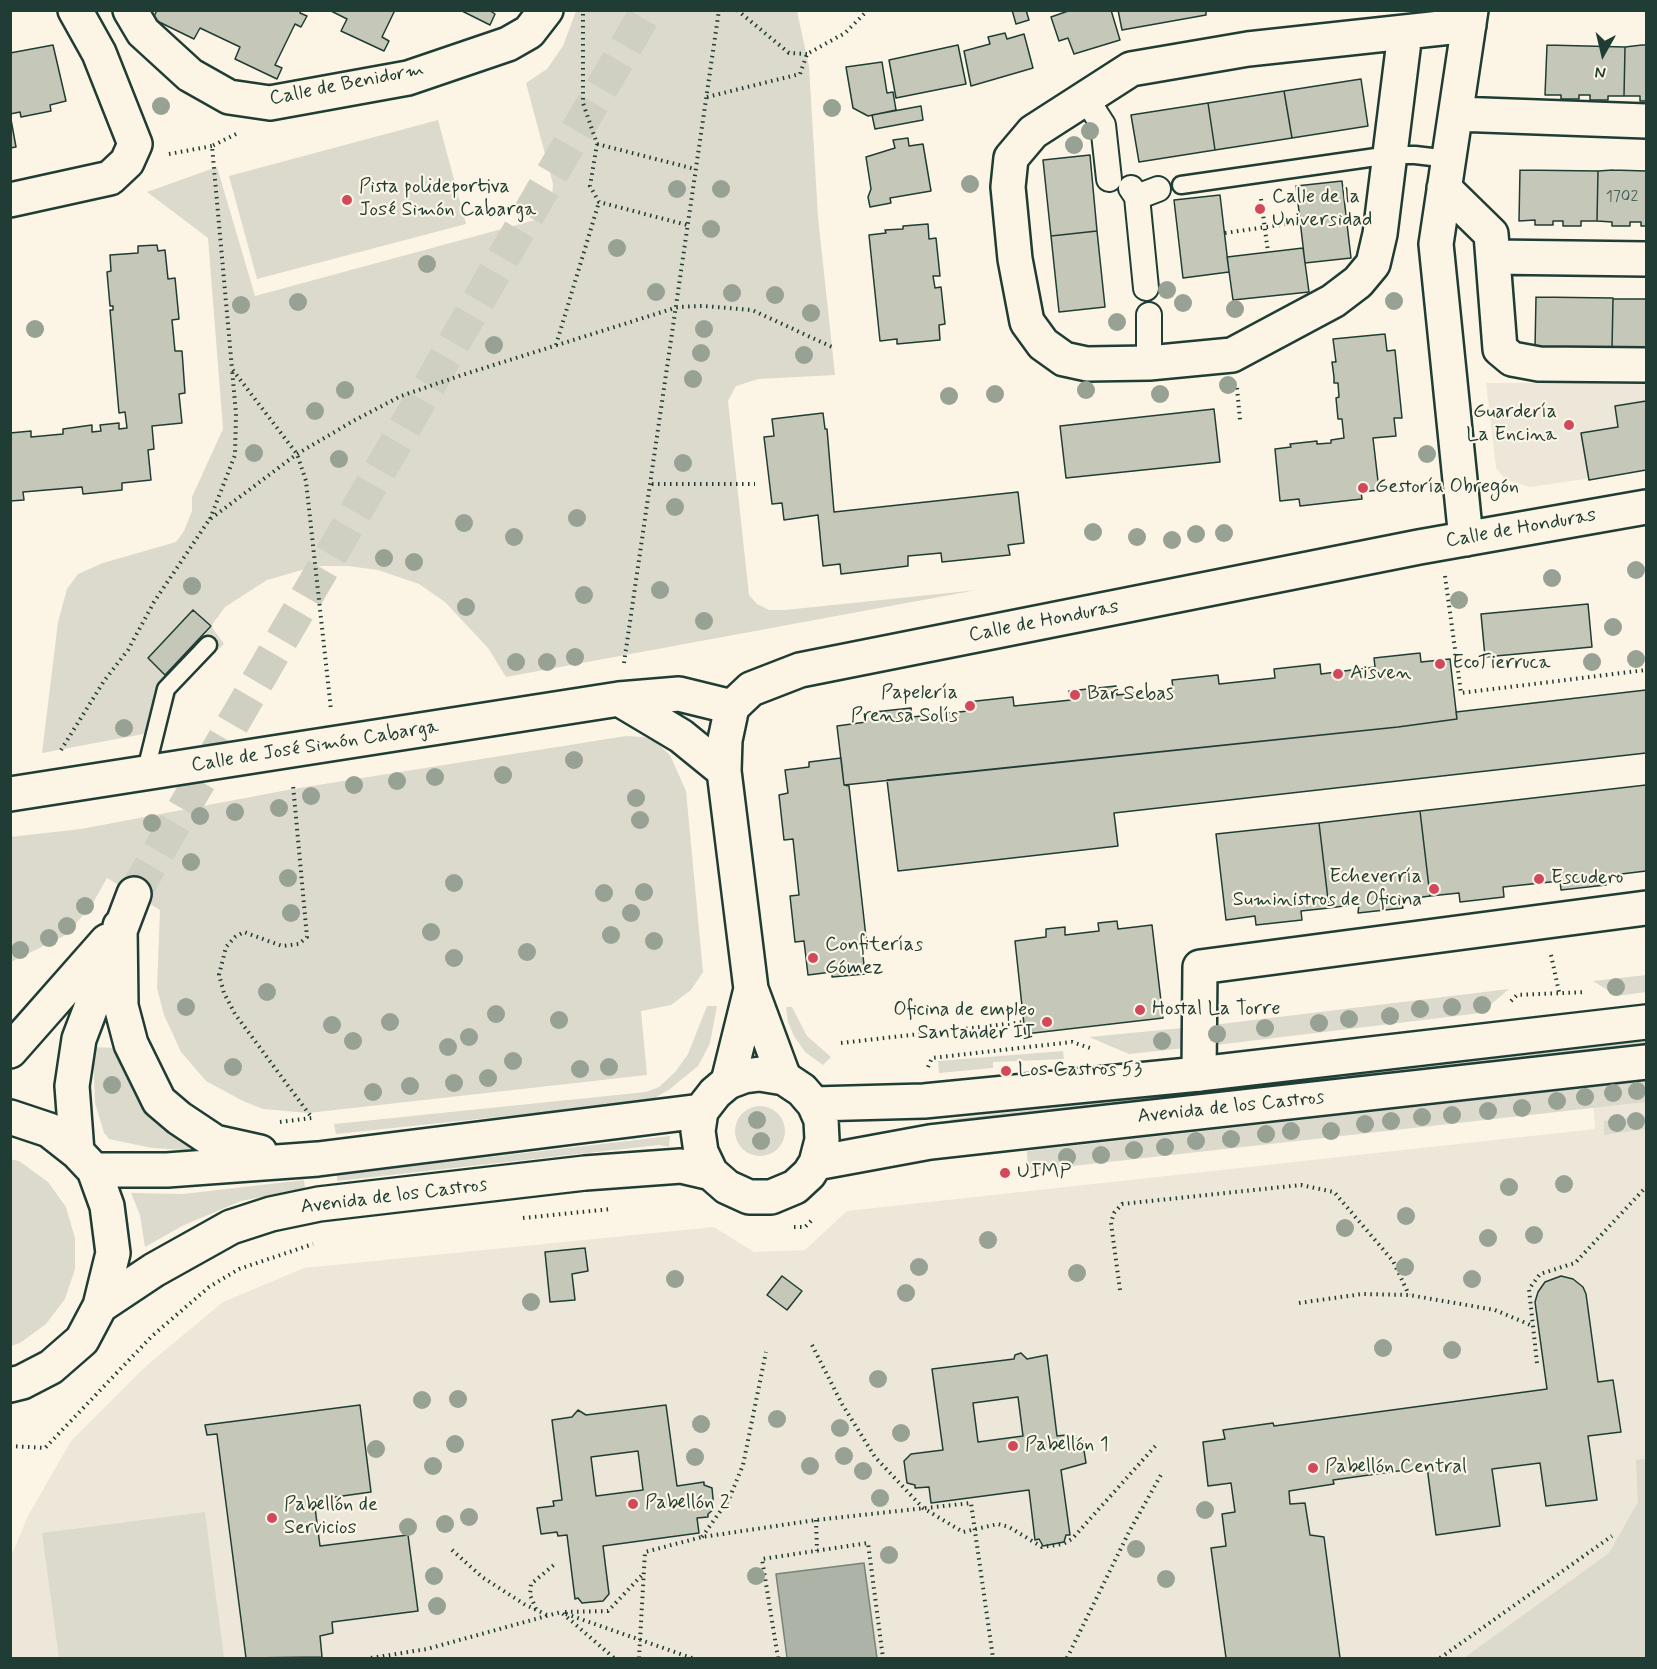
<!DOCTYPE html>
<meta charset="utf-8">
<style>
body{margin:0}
#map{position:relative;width:1657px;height:1669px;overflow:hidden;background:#fcf5e5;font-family:Mynerve,sans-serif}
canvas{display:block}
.frame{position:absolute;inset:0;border:12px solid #1f3d34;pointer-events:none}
.north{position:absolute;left:1573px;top:24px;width:60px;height:60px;-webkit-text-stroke:4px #fcf5e5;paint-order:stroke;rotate:188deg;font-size:16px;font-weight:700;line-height:24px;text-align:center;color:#1f3d34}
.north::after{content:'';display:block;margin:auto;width:21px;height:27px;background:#1f3d34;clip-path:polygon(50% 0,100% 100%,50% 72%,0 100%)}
</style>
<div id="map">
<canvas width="1657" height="1669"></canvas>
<div class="frame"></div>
<div class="north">N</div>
</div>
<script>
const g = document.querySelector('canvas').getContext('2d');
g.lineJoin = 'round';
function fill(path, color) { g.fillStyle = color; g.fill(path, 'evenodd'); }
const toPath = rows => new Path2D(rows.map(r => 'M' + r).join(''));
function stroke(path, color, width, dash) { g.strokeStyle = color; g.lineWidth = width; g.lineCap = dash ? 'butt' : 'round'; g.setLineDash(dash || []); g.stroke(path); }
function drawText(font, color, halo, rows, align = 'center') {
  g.font = font + ' Mynerve,sans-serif'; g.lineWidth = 4.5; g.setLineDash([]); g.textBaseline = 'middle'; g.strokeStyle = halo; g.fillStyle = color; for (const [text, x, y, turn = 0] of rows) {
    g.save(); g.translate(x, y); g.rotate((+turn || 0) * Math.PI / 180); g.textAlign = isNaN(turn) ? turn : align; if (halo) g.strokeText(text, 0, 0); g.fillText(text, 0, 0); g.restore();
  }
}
const built = toPath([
 [1486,383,1646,383,1646,470,1530,487,1506,480,1496,468],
 [1646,1080,1646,1658,11,1658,11,1556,28,1516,71,1441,146,1366,223,1302,304,1268,714,1227,754,1252,805,1250,847,1211,1595,1129,1592,1086]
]);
const green = toPath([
 [576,11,797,11,809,66,818,217,835,375,758,379,736,386,728,401,749,595,757,604,769,610,785,610,977,590,506,677,488,648,445,602,419,584,378,570,348,566,316,566,267,580,225,607,211,626,224,644,179,687,165,730,42,753,58,622,67,589,78,574,103,563,176,542,184,531,192,511,192,497,223,429,208,238,147,192,217,167,255,296,535,220,546,211,552,198,553,184,526,83,547,69,563,46],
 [438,120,466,224,257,279,229,176],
 [626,736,644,737,657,743,670,755,686,791,703,972,691,990,671,1005,641,1011,647,1075,308,1113,263,1109,243,1101,206,1081,181,1052,164,1015,157,988,160,910,107,878,90,908,64,936,11,962,10,837,81,829,293,789],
 [1646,975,1646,992,1617,996,1593,981],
 [1509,989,1481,1013,1216,1045,1213,1025],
 [707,1006,717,1006,710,1043,704,1055,698,1066,670,1089,650,1101,336,1134,334,1124,646,1092,659,1087,676,1071,688,1054],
 [786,1007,792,1007,807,1036,831,1057,823,1065,805,1052,794,1036,788,1022],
 [1182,1028,1185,1048,1129,1054,1089,1037],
 [1646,1040,1646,1050,953,1129,951,1119],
 [93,1047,115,1048,133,1085,200,1148,186,1150,152,1148,109,1139,104,1133,95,1103],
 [1063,1051,1064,1059,993,1062,993,1068,939,1073,938,1061],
 [1646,1081,1646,1102,1028,1171,1027,1151],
 '735 1131a25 25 0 1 1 50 0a25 25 0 1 1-50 0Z',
 [1646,1116,1646,1129,1604,1135,1604,1121],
 [670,1136,669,1147,659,1145,337,1181,337,1175],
 [10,1159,19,1161,48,1182,66,1207,75,1238,75,1269,65,1299,46,1324,20,1343,11,1346],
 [304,1180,305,1188,241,1201,182,1226,145,1247,140,1215,131,1193,183,1194],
 [1646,1459,1646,1658,1464,1658,1609,1553,1638,1502,1636,1460],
 [205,1512,224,1658,59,1658,42,1533]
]);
const water = toPath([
 [864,1563,877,1658,787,1658,776,1574,864,1563]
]);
const building = toPath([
 [157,10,301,10,300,13,307,16,301,27,295,24,275,65,282,68,277,79,235,59,240,47,200,28,194,39,153,19,157,10],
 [329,10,395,10,382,37,389,41,384,51,341,31,347,19,329,10],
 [460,10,489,10,495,14,490,25,460,10],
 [1012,10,1026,10,1029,20,1016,24,1012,10],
 [1071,10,1111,10,1120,40,1074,54,1068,38,1059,41,1051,17,1071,10],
 [1118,10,1206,10,1206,15,1122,30,1118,10],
 [1005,33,1007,39,1024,34,1033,68,971,86,964,51,990,44,988,37,1005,33],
 [53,45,66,101,50,105,51,111,21,117,20,112,10,114,10,53,53,45],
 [958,45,966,84,896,98,889,60,958,45],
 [1547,45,1625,47,1624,96,1608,96,1608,100,1590,100,1590,95,1579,95,1579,99,1561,99,1561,95,1545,95,1547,45],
 [1642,45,1646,45,1646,101,1640,101,1640,96,1624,96,1625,47,1642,45],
 [882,62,887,93,893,92,896,110,868,116,853,108,846,67,882,62],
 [1361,79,1368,126,1292,138,1284,91,1361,79],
 [1284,91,1292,138,1215,150,1208,103,1284,91],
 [1208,103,1215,150,1139,162,1131,115,1208,103],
 [921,106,923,120,875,129,872,115,921,106],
 [10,114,16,147,10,148,10,114],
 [908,138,909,146,923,144,931,191,890,198,891,203,870,207,868,197,871,189,866,157,895,148,893,140,908,138],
 [1090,155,1097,231,1051,236,1043,160,1090,155],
 [1520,170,1598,171,1597,221,1581,221,1581,226,1563,226,1563,221,1553,221,1553,225,1535,225,1535,220,1519,221,1520,170],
 [1613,170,1646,171,1646,226,1641,226,1641,222,1630,222,1630,226,1612,226,1612,222,1597,221,1598,171,1613,170],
 [1342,181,1351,258,1305,263,1296,186,1342,181],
 [1220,195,1229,272,1183,278,1174,200,1220,195],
 [928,224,929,239,936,238,940,276,933,276,935,288,941,287,945,324,939,325,940,340,897,344,897,339,880,341,869,235,886,233,885,230,903,229,903,226,928,224],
 [1097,231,1105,307,1059,312,1051,236,1097,231],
 [157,245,158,251,165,250,168,279,175,278,179,319,172,320,175,351,182,351,185,393,179,394,182,423,152,426,154,449,148,450,151,480,122,483,122,490,83,494,82,487,23,492,24,500,10,501,10,433,31,431,31,437,63,434,63,429,92,425,92,432,101,431,100,425,119,423,119,429,127,428,125,412,119,413,110,310,113,310,113,306,110,306,107,272,111,271,110,255,138,253,138,246,157,245],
 [1303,248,1309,292,1233,300,1227,257,1303,248],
 [1536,297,1613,298,1612,349,1551,352,1551,347,1535,348,1536,297],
 [1613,299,1646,299,1646,350,1612,349,1613,299],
 [1385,334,1387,351,1395,350,1402,418,1394,418,1396,436,1373,438,1379,490,1361,492,1362,499,1335,502,1300,506,1299,499,1280,501,1275,449,1291,447,1290,444,1317,441,1317,444,1331,443,1331,440,1344,438,1342,419,1338,419,1336,398,1339,397,1338,383,1334,383,1334,377,1332,362,1336,362,1333,339,1385,334],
 [1646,401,1646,470,1589,480,1581,433,1618,427,1615,406,1646,401],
 [1214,409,1220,462,1066,478,1060,426,1214,409],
 [823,413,825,429,827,429,834,512,1018,492,1024,543,1008,545,1010,555,942,562,941,553,908,556,908,566,841,574,840,564,823,566,818,515,784,520,782,503,772,504,764,437,774,436,772,419,823,413],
 [1588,604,1592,647,1485,657,1481,614,1588,604],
 [193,610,211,626,165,675,148,658,193,610],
 [1420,653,1421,662,1450,659,1457,719,1398,727,844,785,837,726,866,722,865,713,911,708,912,717,968,711,967,702,1013,697,1014,706,1071,700,1069,691,1116,686,1117,695,1173,689,1172,680,1218,675,1219,684,1275,678,1274,669,1320,664,1321,674,1375,667,1374,658,1420,653],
 [1646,690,1646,753,1114,813,1118,846,898,871,887,780,1398,727,1457,719,1456,712,1646,690],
 [841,758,844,785,849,786,867,946,862,947,865,974,832,977,832,972,808,975,804,941,795,942,790,896,799,895,793,839,784,840,779,795,788,793,785,770,809,767,809,762,841,758],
 [1646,785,1646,871,1605,876,1606,885,1561,890,1560,881,1503,887,1504,897,1460,902,1459,893,1430,896,1420,811,1646,785],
 [1420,811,1430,896,1401,900,1403,908,1358,913,1359,904,1329,908,1319,823,1420,811],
 [1319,823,1329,908,1301,911,1302,920,1256,925,1255,916,1226,920,1216,834,1319,823],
 [1117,921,1118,929,1152,925,1163,1018,1025,1034,1015,941,1046,937,1046,929,1065,927,1065,935,1099,931,1098,923,1117,921],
 [585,1248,588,1271,572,1274,575,1300,550,1302,545,1252,585,1248],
 [782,1276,802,1291,787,1310,767,1295,782,1276],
 [1561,1276,1573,1279,1583,1287,1586,1294,1598,1382,1613,1380,1621,1432,1588,1436,1597,1500,1546,1506,1540,1463,1492,1469,1500,1526,1436,1535,1427,1467,1333,1480,1334,1484,1289,1491,1290,1504,1305,1503,1310,1535,1324,1537,1340,1658,1226,1658,1211,1548,1226,1546,1222,1514,1235,1512,1231,1483,1208,1486,1203,1442,1225,1439,1223,1430,1273,1423,1274,1426,1547,1389,1535,1302,1538,1292,1545,1282,1561,1276],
 [1021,1353,1027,1359,1047,1355,1057,1436,1066,1435,1067,1440,1082,1438,1086,1463,1061,1470,1070,1535,1066,1535,1064,1542,1043,1546,1039,1539,1035,1540,1029,1490,931,1503,929,1487,915,1488,915,1485,907,1483,904,1461,911,1454,943,1450,932,1369,1014,1359,1015,1355,1021,1353],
 [1018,1397,1023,1436,978,1442,973,1403,1018,1397],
 [360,1405,371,1492,314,1500,320,1546,408,1535,418,1611,332,1622,333,1633,320,1636,322,1657,246,1658,217,1434,207,1435,205,1425,360,1405],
 [666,1405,677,1486,704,1482,704,1485,712,1488,714,1509,708,1514,708,1517,697,1518,699,1533,603,1546,609,1594,603,1601,582,1603,578,1598,575,1599,567,1535,558,1536,557,1532,541,1534,537,1508,554,1506,553,1501,562,1500,552,1420,572,1417,578,1410,586,1415,666,1405],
 [638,1451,643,1490,596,1496,591,1457,638,1451]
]);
const primaryTunnel = toPath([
 [134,894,647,10]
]);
const path = toPath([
 [737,10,789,53,807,54],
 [583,14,583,103,597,144,590,186,599,202,687,225],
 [707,97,800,74,807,54,845,33,868,10],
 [236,134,212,146,232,369,297,454,306,481,331,710],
 [597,144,695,169],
 [169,154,212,146],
 [1261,199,1268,252],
 [1225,233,1300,222],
 [556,345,599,202],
 [1237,388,1240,420],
 [652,484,755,484],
 [210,519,235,455,236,414,232,369],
 [1445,576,1461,693,1646,670],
 [624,663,719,10],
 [61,750,104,681,128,650,154,602,209,520,297,454,355,420,401,396,462,375,678,307,703,306,752,310,832,347],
 [1551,955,1559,992],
 [1511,1001,1517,995,1585,992],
 [841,1043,1024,1022],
 [928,1067,932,1058,1072,1042,1090,1048],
 [280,1122,312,1118,235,1014,224,993,219,975,226,947,235,937,244,932,282,946,299,944,307,937,293,785],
 [523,1218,611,1209],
 [794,1227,805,1227,813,1219],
 [1120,1290,1111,1223,1114,1213,1122,1204,1301,1185,1334,1192,1393,1261,1409,1295],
 [1299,1303,1362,1294,1409,1295,1495,1310,1533,1326],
 [812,1345,842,1404,875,1457,923,1508,963,1532,998,1524,1009,1527,1042,1547,1063,1544,1072,1539,1158,1443],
 [1537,1363,1529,1289,1540,1274,1575,1263,1646,1187],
 [10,1446,45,1448,152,1336,209,1287,239,1269,313,1244],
 [816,1520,817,1551],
 [702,1537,729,1499,743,1465,766,1352],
 [452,1550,482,1577,524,1604,549,1616],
 [536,1609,530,1595,531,1584,555,1564],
 [565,1612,608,1611,643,1574],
 [566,1614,692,1658],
 [371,1658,427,1649,561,1612,614,1658],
 [639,1658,645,1552,702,1537,816,1520,971,1503,993,1658],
 [778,1658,762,1559,868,1543,883,1658],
 [1067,1658,1129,1532,1162,1473],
 [1440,1658,1612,1536]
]);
const service = toPath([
 [1181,185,1390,155,1415,155,1449,159],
 [145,774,166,689,208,645]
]);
const pedestrian = toPath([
 [1085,97,1103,125,1109,179],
 [1131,188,1137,197,1146,288],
 [1137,197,1158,189],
 [1149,363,1149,315]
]);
const minor = toPath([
 [130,10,143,32,190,75,229,97,270,103,408,78,508,44,529,32,546,10],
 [1405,33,1380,234,1373,264,1358,282,1333,301,1232,355,1149,363,1087,364,1064,359,1043,344,1027,322,1015,259,1008,187,1011,158,1033,132,1131,69,1248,49,1469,25],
 [1456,114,1646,121],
 [1444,188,1491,234,1500,349,1512,359,1539,364,1646,365],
 [10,200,110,178,127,162,135,144,99,53,75,10],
 [1493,257,1646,259],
 [1466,539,1436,244,1471,10],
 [619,699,681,736,724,771],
 [10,794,619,699,679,694,732,707],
 [1199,1074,1200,967,1646,908],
 [784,1078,751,989,724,771,725,740,732,707,751,689,800,670,1419,547,1646,507],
 [728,1082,751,989]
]);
const primary = toPath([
 [120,926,121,1006,131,1044,159,1101,179,1118,215,1142,260,1152],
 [10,1051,107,941],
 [760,1074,784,1078,802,1090,814,1104,821,1120,822,1140,816,1163,809,1174,795,1187,771,1197,749,1197,727,1187,711,1173,701,1152,698,1131,701,1111,715,1093,728,1082,744,1076,760,1074],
 [814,1104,924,1101,1199,1074,1646,1022],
 [10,1117,49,1130,77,1152,94,1170,107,1206,113,1253,100,1306,82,1340,51,1367,22,1382,10,1385],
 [77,1152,72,1086,79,1039,134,894],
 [816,1163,930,1142,1646,1062],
 [94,1170,167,1170,318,1159,701,1111],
 [100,1306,154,1270,231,1227,271,1214,319,1204,585,1173,681,1166,711,1173]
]);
const trees = [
 [161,106],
 [832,108],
 [1090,131],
 [1074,145],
 [970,184],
 [677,189],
 [721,189],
 [711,229],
 [617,248],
 [427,264],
 [1167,290],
 [656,292],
 [732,293],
 [775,295],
 [1394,301],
 [298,302],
 [1183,303],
 [241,305],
 [1235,309],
 [811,313],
 [1117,322],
 [35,329],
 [704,329],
 [494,345],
 [701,353],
 [804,355],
 [693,379],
 [1228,385],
 [345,390],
 [1086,390],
 [995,394],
 [1160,394],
 [949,396],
 [315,411],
 [254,453],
 [1427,454],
 [339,459],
 [683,463],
 [675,507],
 [577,518],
 [464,523],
 [1093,532],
 [1224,533],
 [1196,534],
 [514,537],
 [1137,537],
 [1172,540],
 [384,558],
 [414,562],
 [1636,570],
 [1552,578],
 [192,586],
 [660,590],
 [584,595],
 [1459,600],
 [466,607],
 [704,621],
 [1613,627],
 [575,657],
 [1636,659],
 [516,662],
 [547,662],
 [1592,662],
 [124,728],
 [574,760],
 [503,775],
 [435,777],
 [397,781],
 [354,785],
 [311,796],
 [636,798],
 [279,808],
 [235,812],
 [200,816],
 [640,820],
 [152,823],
 [191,862],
 [288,878],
 [454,883],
 [644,892],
 [604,893],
 [85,906],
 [291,913],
 [631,913],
 [67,926],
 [431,932],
 [611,935],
 [49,938],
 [654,941],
 [20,950],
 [527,952],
 [454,958],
 [1616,987],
 [267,992],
 [1482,1005],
 [186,1007],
 [1452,1007],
 [1420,1009],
 [496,1014],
 [1390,1016],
 [1349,1019],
 [559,1020],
 [390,1022],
 [1319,1023],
 [332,1025],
 [1265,1028],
 [1217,1034],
 [469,1037],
 [353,1041],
 [1162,1041],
 [448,1047],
 [513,1061],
 [233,1067],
 [609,1067],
 [580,1069],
 [488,1078],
 [454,1083],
 [112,1085],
 [410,1086],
 [1637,1091],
 [373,1092],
 [1613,1093],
 [1585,1097],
 [1557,1101],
 [1522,1108],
 [1488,1111],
 [1452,1115],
 [1422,1117],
 [757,1120],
 [1391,1121],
 [1636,1121],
 [1617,1123],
 [1365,1124],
 [1291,1131],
 [1331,1131],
 [1266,1134],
 [1231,1139],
 [761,1141],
 [1196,1141],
 [1165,1147],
 [1134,1150],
 [1101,1155],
 [1067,1157],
 [1564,1184],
 [1509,1187],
 [1406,1216],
 [1345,1228],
 [1534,1235],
 [1488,1238],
 [988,1240],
 [919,1267],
 [1405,1267],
 [1077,1273],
 [675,1279],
 [1472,1279],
 [906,1293],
 [531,1302],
 [1383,1348],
 [1452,1350],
 [878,1379],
 [458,1399],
 [422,1400],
 [777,1419],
 [701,1424],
 [840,1428],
 [901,1433],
 [455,1444],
 [376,1449],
 [844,1456],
 [695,1457],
 [433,1466],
 [810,1466],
 [863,1471],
 [880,1498],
 [1205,1510],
 [469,1517],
 [445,1524],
 [408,1527],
 [1136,1549],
 [889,1555],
 [434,1576],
 [756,1576],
 [1166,1579],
 [437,1606]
];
const markers = [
 [347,200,6,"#d1495b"],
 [1260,209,6,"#d1495b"],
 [1569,425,6,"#d1495b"],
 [1363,488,6,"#d1495b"],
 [1440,664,6,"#d1495b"],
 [1338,674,6,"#d1495b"],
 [1075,695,6,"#d1495b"],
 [970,706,6,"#d1495b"],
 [1539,879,6,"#d1495b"],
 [1434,889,6,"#d1495b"],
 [813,958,6,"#d1495b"],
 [1140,1010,6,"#d1495b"],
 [1047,1022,6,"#d1495b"],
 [1006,1071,6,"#d1495b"],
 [1005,1173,6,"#d1495b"],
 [1013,1446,6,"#d1495b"],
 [1313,1468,6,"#d1495b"],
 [633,1504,6,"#d1495b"],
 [272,1518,6,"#d1495b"]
];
const numberNames = [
 ["1702",1622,198]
];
const streetNames = [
 ["Calle de Benidorm",347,85,-11],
 ["Calle de Honduras",1521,529,-10],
 ["Calle de Honduras",1044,622,-11],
 ["Calle de José Simón Cabarga",315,747,-9],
 ["Avenida de los Castros",1231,1108,-6],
 ["Avenida de los Castros",394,1197,-7]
];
const poiNames = [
 ["Pista polideportiva",359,188],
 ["José Simón Cabarga",359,211],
 ["Calle de la",1272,198],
 ["Universidad",1272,221],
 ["Guardería",1557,413,"right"],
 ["La Encina",1557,436,"right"],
 ["Gestoría Obregón",1375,488],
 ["EcoTierruca",1452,664],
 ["Aisven",1350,674],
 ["Papelería",958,694,"right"],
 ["Prensa Solís",958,717,"right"],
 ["Bar Sebas",1087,695],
 ["Echeverría",1422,878,"right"],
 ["Suministros de Oficina",1422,901,"right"],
 ["Escudero",1551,879],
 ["Confiterías",825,946],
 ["Gómez",825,969],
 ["Hostal La Torre",1152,1010],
 ["Oficina de empleo",1035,1011,"right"],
 ["Santander II",1035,1034,"right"],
 ["Los Castros 53",1018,1071],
 ["UIMP",1017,1173],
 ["Pabellón 1",1025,1446],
 ["Pabellón Central",1325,1468],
 ["Pabellón 2",645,1504],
 ["Pabellón de",284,1506],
 ["Servicios",284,1529]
];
fill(built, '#ece7d8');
fill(green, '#dcdacc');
fill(water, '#aeb3a7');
stroke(water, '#758479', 1.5);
fill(building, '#c5c7b9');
stroke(building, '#1f3d34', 1.5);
stroke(primaryTunnel, '#d0d0c2', 33, [33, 16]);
stroke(service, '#1f3d34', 21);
stroke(pedestrian, '#1f3d34', 28);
stroke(minor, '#1f3d34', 38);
stroke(primary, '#1f3d34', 38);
stroke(path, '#1f3d34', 4, [1.5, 4.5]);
stroke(service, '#fcf5e5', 16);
stroke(pedestrian, '#fcf5e5', 24);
stroke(minor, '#fcf5e5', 33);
stroke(primary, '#fcf5e5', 33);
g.fillStyle = '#97a194';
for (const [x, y] of trees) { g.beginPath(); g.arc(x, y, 9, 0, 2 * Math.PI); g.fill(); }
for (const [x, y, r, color] of markers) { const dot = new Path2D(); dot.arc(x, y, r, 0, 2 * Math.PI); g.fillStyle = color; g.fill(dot); stroke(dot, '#fcf5e5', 2); }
drawText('16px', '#486055', null, numberNames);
drawText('20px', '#1f3d34', '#fcf5e5', streetNames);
drawText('20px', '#1f3d34', '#fcf5e5', poiNames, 'left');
</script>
